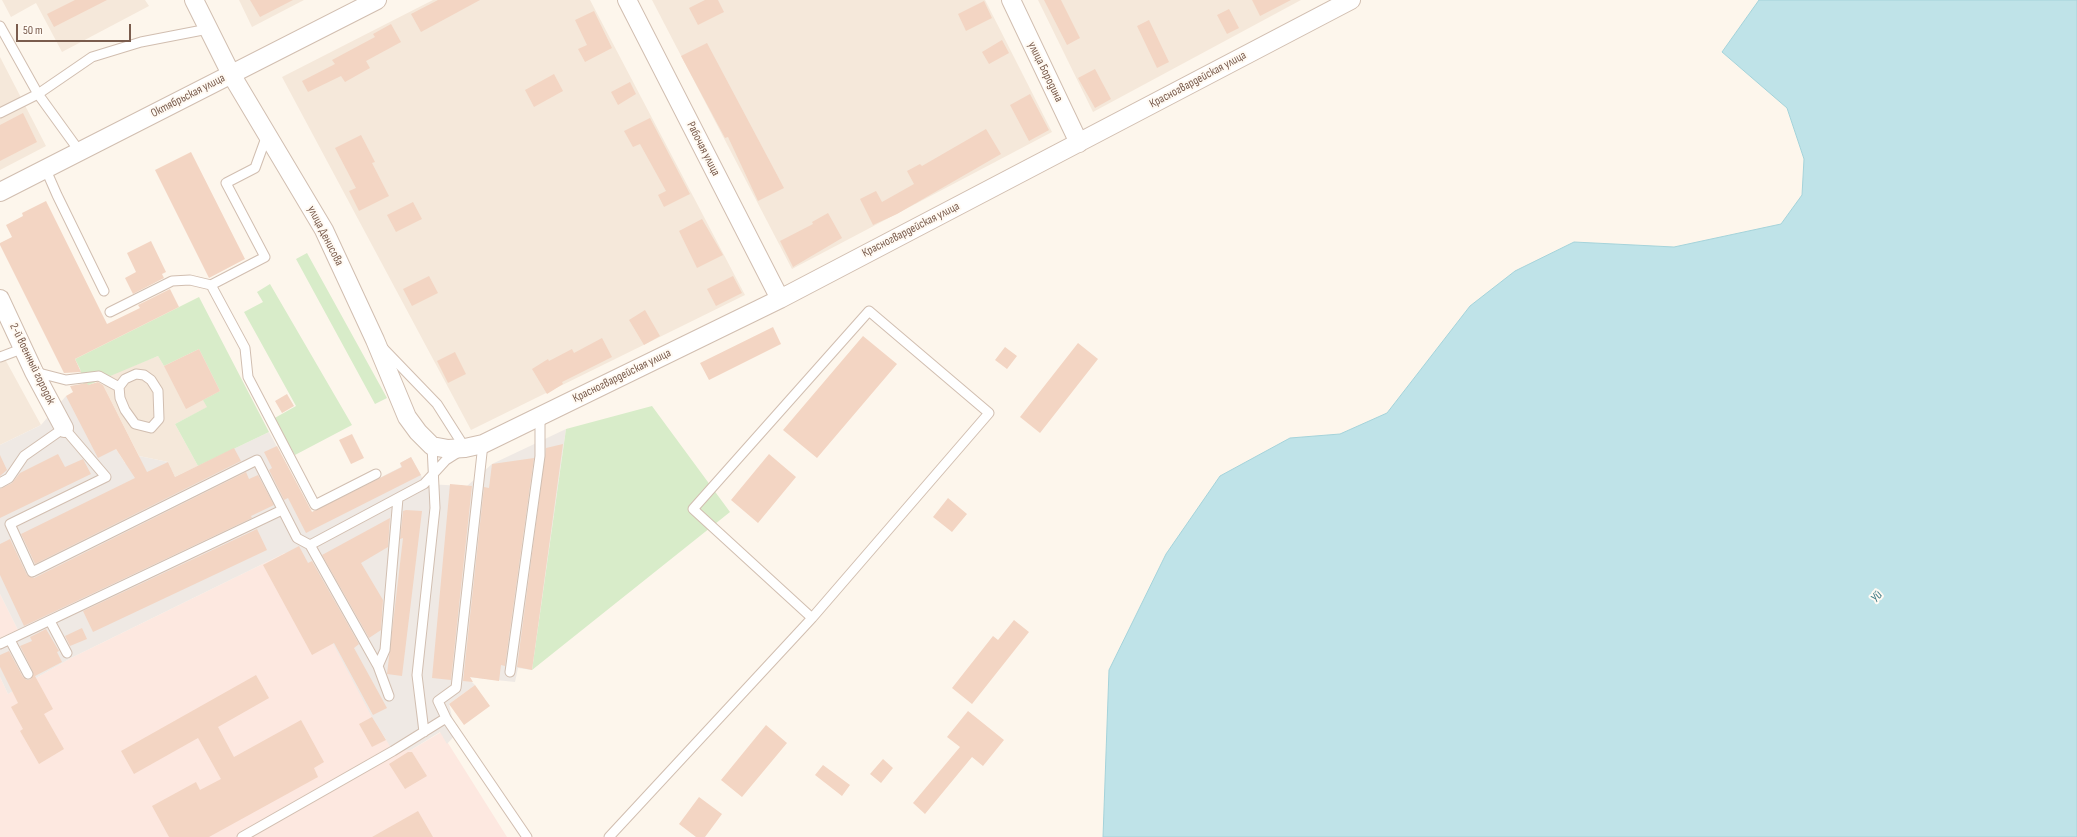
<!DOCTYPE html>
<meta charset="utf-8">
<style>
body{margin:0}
#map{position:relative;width:2077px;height:837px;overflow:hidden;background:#fdf6ec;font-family:"Sofia Sans Condensed",sans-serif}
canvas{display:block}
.scale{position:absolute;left:16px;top:24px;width:115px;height:18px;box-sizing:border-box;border:2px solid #7a5c4d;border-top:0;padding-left:5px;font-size:12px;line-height:14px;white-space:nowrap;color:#7a5c4d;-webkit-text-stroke:3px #fffaf3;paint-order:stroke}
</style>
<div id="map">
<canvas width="2077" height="837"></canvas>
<div class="scale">50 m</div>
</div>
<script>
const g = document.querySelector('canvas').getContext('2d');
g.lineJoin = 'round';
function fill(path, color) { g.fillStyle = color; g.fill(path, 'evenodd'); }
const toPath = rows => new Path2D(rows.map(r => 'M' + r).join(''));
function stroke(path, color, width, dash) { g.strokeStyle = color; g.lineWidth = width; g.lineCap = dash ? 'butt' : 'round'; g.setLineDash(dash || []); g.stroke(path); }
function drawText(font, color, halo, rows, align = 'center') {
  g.font = font + ' "Sofia Sans Condensed",sans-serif'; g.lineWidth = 4; g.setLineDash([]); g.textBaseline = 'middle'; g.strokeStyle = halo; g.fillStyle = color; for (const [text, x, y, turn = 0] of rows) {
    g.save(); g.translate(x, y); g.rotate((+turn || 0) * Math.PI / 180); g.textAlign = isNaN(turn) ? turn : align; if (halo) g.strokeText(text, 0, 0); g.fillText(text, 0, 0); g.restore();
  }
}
const residential = toPath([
 [2,0,145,0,149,6,62,52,36,3,11,17],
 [239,0,304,0,252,27],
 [433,0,590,0,745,295,471,430,282,77],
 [652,0,985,0,1052,132,792,269],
 [1038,0,1301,0,1093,112],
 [0,57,46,146,0,170],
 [199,349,220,391,208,407,175,424,198,466,175,477,168,462,139,456,100,379,158,356,164,366],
 [0,350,41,425,0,445]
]);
const commercial = toPath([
 [285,553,386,740,411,750,441,732,507,837,0,837,0,677,8,694,71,658],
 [0,594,18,630,0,638]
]);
const industrial = toPath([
 [66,396,116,449,125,463,139,456,168,462,175,477,269,432,312,512,401,467,400,463,411,457,421,475,424,484,467,486,492,464,566,429,532,670,518,668,515,682,467,677,475,685,449,704,456,734,447,744,440,732,411,750,393,751,372,717,285,553,71,658,8,694,0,677,0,638,18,630,0,594,0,445,41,425]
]);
const green = toPath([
 [307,253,387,398,375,404,296,259],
 [270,284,352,425,295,455,273,419,296,406,244,312,263,302,257,292],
 [199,297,269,432,198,466,175,424,207,407,203,400,220,391,199,349,164,366,158,356,84,387,80,369,75,359],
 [652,406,730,512,532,670,566,429]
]);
const water = toPath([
 [1759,0,2077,0,2077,837,1103,837,1109,670,1166,554,1220,476,1290,438,1340,434,1387,413,1470,306,1515,271,1574,242,1674,247,1781,224,1802,195,1804,159,1787,108,1722,52,1759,0]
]);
const building = toPath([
 [75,0,107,0,54,27,47,14],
 [250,0,293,0,260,17],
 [438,0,480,0,421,32,411,14],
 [705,0,718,0,724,12,698,25,689,8],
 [1044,0,1061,0,1080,38,1067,45],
 [1252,0,1291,0,1260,16],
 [984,1,992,18,966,31,958,14],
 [1229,9,1239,28,1227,34,1217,15],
 [594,11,612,48,585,62,578,49,587,45,575,20],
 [1149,20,1169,62,1157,68,1137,26],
 [391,24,401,42,366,61,370,68,345,82,341,76,308,92,302,81,335,64,332,60,375,37,373,34],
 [1002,40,1009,53,989,64,982,52],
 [707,43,784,188,758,201,728,137,725,138,681,56],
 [1095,69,1111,99,1095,108,1078,78],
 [554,74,563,91,534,107,525,90],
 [630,82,636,94,618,105,611,92],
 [1030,94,1049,130,1029,141,1010,105],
 [23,113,37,142,0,161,0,125],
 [650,118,690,194,664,207,658,195,666,191,640,144,633,147,624,131],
 [986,129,1001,154,897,214,873,225,860,199,876,191,882,202,914,184,907,171,920,164,922,166],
 [361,135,375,162,372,163,389,196,359,211,349,191,356,188,335,148],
 [191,152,245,259,209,278,155,170],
 [46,201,107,324,140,308,138,305,170,289,179,307,75,359,81,372,64,373,0,245,0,243,12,237,6,225,23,216,22,213],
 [413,202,422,219,396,232,387,215],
 [828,213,842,238,793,267,780,241,813,224,812,222],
 [702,219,723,255,697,268,679,231],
 [151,241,166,272,162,274,164,278,133,294,125,278,136,272,127,253],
 [429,276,438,293,412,306,403,289],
 [733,276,742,293,716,306,707,289],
 [645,310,660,336,644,345,629,320],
 [773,327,781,344,709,380,700,363],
 [863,336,897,364,817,458,783,430],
 [602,338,612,357,562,382,563,384,547,394,532,369,548,359,549,361,572,349,574,353],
 [1078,343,1098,359,1040,433,1020,417],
 [1005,347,1017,356,1007,369,995,360],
 [199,349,220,391,186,409,164,366],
 [455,352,466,374,448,383,437,361],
 [98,382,103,385,147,472,168,462,175,477,234,448,241,461,35,564,21,534,135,478,116,449,98,458,66,396,73,392,70,386,87,383,88,385],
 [287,394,294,406,282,413,275,401],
 [352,434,364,458,351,464,339,440],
 [563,444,532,670,517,667,546,448],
 [277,446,312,512,402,467,400,463,411,457,421,475,306,533,288,498,284,500,269,470,272,468,264,452],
 [58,454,65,467,83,459,91,474,0,518,0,489,12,483,20,473],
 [769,454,796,477,758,523,731,500],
 [0,455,7,470,0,476],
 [534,458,505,666,501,665,499,681,470,677,473,682,463,681,484,487,489,488,492,464],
 [246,472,249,479,258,475,274,505,251,516,252,518,24,626,0,575,0,544,10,539,27,575,34,578],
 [450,484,472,486,451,680,432,678],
 [948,498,967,514,952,532,933,517],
 [406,510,422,511,402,676,387,674,403,538,400,539,403,511],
 [390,518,388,547,361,563,383,600,381,630,369,638,322,555],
 [257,529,267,550,93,632,83,611],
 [299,546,308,563,312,561,359,644,354,648,387,708,373,715,334,643,312,655,263,565],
 [1014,620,1029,632,972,704,952,688,993,636,998,640],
 [82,628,87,639,70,646,65,636],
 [46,629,59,651,57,652,62,662,35,676,53,709,44,714,64,749,39,764,20,731,23,729,11,707,18,703,0,667,0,655,9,651,23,677,27,680,31,679,33,672,20,646,32,641,30,637],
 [256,675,269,698,218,727,234,757,301,720,324,762,314,768,318,777,209,837,169,837,152,806,196,782,200,790,221,779,198,738,134,774,121,751],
 [475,685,490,706,464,725,449,704],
 [968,711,1004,740,983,766,972,757,925,814,913,803,960,747,947,737],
 [372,717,386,740,372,747,359,724],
 [766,725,787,743,742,797,721,780],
 [408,752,412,752,427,776,405,789,389,764],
 [883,759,893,768,881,783,870,774],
 [823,765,850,785,842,796,815,775],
 [699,797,722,814,705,837,696,837,679,824],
 [418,811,433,837,372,837]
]);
const lane = toPath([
 [0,26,38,94,80,152],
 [0,113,38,94,92,57,141,42,208,29],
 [46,170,57,195,104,291],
 [211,285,245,348,248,377,315,505,376,474],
 [110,312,172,281,190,280,211,285,265,257,226,183,255,168,267,135],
 [0,357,24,348],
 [35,372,66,380,99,376,119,387],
 [136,374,144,375,151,380,158,391,159,419,151,428,135,424,125,410,120,398,119,387,125,379,136,374],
 [0,483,9,478,24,456,64,428,106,477,10,524,32,572,257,460,297,538,310,545,424,484,446,460,465,448,437,404,384,349],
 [310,545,378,666,389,696],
 [50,621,67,653],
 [10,640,28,674],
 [0,644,282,510],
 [378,666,385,650,398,498],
 [510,672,540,456,540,417],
 [446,718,527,837],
 [424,732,417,675,435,508,432,446],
 [242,837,393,751,446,718,438,701,456,688,483,444],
 [609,837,812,618,989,413,869,311,693,509,812,618]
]);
const street = toPath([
 [194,0,231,74,324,230,375,340,407,417,418,432,432,446,448,449,465,448,483,444,780,299,1351,0],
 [627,0,780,299],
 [1011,0,1079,143],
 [0,192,377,0],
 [0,299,34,372,64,428]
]);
const streetNames = [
 ["улица Бородина",1045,72,64],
 ["Красногвардейская улица",1198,80,-28],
 ["Октябрьская улица",188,96,-27],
 ["Рабочая улица",703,149,63],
 ["Красногвардейская улица",911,230,-27],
 ["улица Денисова",325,236,63],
 ["2-й военный городок",32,364,64],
 ["Красногвардейская улица",622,376,-26]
];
const waterNames = [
 ["Уй",1877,597,-50]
];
fill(residential, '#f5e8da');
fill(commercial, '#fde8e0');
fill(industrial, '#efe9e4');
fill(green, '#d8ecc9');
fill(water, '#bfe3e8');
stroke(water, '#a5d3da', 1);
fill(building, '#f3d5c3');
stroke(lane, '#d1beb0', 11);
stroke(street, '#d1beb0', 20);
stroke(lane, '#fff', 9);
stroke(street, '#fff', 18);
drawText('12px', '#7a5c4d', '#fffaf3', streetNames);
drawText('italic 13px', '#437c86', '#fffaf3', waterNames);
</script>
